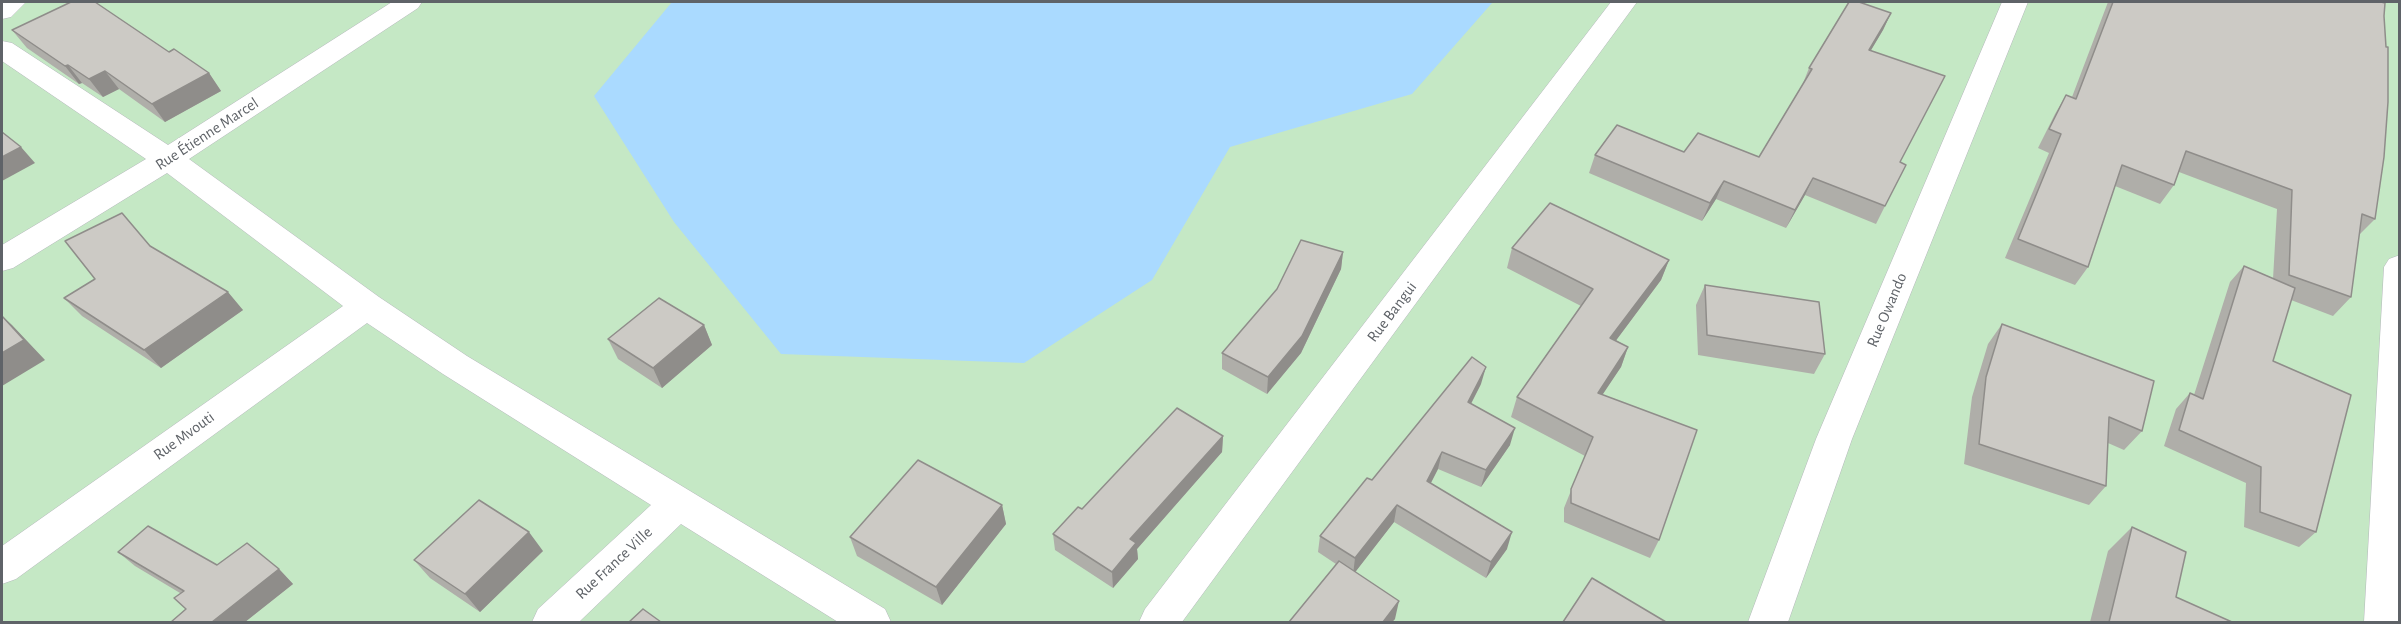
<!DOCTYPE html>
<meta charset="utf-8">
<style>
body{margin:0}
#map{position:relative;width:2401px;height:624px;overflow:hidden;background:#f1efe8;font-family:"Alegreya Sans",sans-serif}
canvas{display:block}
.frame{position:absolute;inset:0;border:3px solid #5f6368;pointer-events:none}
</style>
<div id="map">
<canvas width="2401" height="624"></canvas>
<div class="frame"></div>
</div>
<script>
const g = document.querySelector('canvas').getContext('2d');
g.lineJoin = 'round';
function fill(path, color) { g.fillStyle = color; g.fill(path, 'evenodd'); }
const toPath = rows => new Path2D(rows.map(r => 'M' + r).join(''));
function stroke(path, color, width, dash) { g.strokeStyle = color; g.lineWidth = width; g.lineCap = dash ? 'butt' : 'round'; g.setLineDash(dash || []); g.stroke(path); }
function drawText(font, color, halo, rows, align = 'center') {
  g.font = font + ' "Alegreya Sans",sans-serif'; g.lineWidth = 6; g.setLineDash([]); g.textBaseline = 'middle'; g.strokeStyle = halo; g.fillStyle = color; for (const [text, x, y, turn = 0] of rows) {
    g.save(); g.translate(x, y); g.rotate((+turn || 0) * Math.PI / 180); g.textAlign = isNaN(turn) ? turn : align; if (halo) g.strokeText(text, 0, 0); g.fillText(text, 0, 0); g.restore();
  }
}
const green = toPath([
 [2,2,2399,2,2399,622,2,622]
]);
const water = toPath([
 [672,2,1491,2,1492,3,1412,94,1230,147,1152,280,1024,363,781,354,674,222,594,96]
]);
const street = toPath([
 [2,2,26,2,11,17,2,19,2,2],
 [392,2,422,2,418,8,189,159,379,297,467,356,885,609,891,622,838,622,681,524,579,622,532,622,538,609,651,505,443,374,367,323,16,579,2,584,2,546,343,306,167,173,13,268,2,271,2,245,146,159,2,61,2,41,12,43,168,145,392,2],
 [1611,2,1637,2,1182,622,1139,622,1145,609,1611,2],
 [2002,2,2028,2,1852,439,1788,622,1748,622,1816,439,2002,2],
 [2400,255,2400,622,2364,622,2384,267,2389,259,2400,255]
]);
const wall = toPath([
 [2108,2,2381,2,2384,16,2375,219,2359,235,2351,297,2333,316,2291,300,2273,361,2316,532,2299,547,2244,527,2246,483,2164,446,2176,409,2190,393,2194,395,2230,282,2244,266,2273,279,2277,209,2179,172,2174,185,2160,204,2115,186,2088,267,2075,285,2005,258,2049,153,2038,148,2055,114,2066,95,2072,97],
 [1891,13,1883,30,1871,50,1900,162,1885,206,1876,224,1805,195,1786,228,1716,199,1702,221,1589,173,1595,155,1684,152,1759,157,1802,86,1809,68],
 [12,30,169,52,209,73,221,91,165,122,119,89,103,97,82,83,79,84,27,48],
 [150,247,243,310,161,368,82,316,64,298],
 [1512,248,1669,260,1661,280,1616,340,1628,347,1621,367,1602,394,1659,540,1650,558,1564,522,1564,508,1585,456,1511,417,1517,397,1581,306,1507,268],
 [1343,252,1341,269,1301,353,1267,394,1222,369,1222,353],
 [1705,285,1825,354,1814,374,1698,355,1696,305],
 [2002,324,2142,431,2124,450,2108,443,2106,486,2089,505,1964,464,1972,397,1988,344],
 [704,325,712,345,662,388,618,359,608,339],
 [1481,384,1471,404,1510,445,1481,487,1438,469,1431,483,1507,549,1486,578,1394,522,1355,572,1395,619,1392,622,1289,622,1336,564,1318,552,1320,536,1372,480],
 [1223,436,1222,452,1137,549,1138,559,1113,588,1055,550,1053,534,1082,509],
 [1002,505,1006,524,942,605,857,556,850,537],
 [2132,527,2176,597,2232,622,2090,622,2108,551],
 [543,551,480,612,430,578,414,560],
 [118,552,217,565,279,569,293,584,245,622,171,622,186,609,180,593,135,566]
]);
const shadedWall = toPath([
 [1891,13,1883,30,1861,67,1869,50],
 [68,65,82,83,79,84,65,66],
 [105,71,119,89,103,97,89,79],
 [209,73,221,91,165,122,152,104],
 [21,147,35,163,2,181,2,157],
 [1813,178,1805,195,1786,228,1795,210],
 [1724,181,1716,199,1702,221,1710,203],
 [1343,252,1341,269,1301,353,1267,394,1268,377],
 [1669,260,1661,280,1603,358,1610,338],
 [228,292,243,310,161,368,144,350],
 [2,316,12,325,45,360,2,386],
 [704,325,712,345,662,388,653,368],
 [1628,347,1621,367,1591,412,1598,393],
 [1486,367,1481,384,1463,419,1468,402],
 [1515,428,1510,445,1481,487,1486,470],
 [1223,436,1222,452,1137,549,1138,559,1113,588,1112,572,1130,539],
 [1442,452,1438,469,1423,498,1427,481],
 [1002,505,1006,524,942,605,936,587],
 [1397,505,1394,522,1353,575,1355,558],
 [529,532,543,551,480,612,465,594],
 [1512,532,1507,549,1486,578,1491,562],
 [279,569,293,584,245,622,212,622],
 [1399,601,1395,619,1392,622,1383,622]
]);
const building = toPath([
 [71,2,95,2,169,52,174,49,209,73,152,104,105,71,89,79,68,65,65,66,12,30,71,2],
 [1849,2,1859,2,1891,13,1869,50,1945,76,1900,162,1906,165,1885,206,1813,178,1795,210,1724,181,1710,203,1595,155,1617,125,1684,152,1698,133,1759,157,1812,69,1809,68,1849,2],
 [2113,2,2381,2,2385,3,2384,16,2386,47,2388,47,2388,102,2384,157,2375,219,2362,214,2351,297,2289,275,2292,190,2186,151,2174,185,2122,165,2088,267,2018,239,2061,134,2049,129,2066,95,2076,99,2113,2],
 [2,132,21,147,2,157,2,132],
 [1550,203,1669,260,1610,338,1628,347,1598,393,1697,430,1659,540,1571,503,1571,489,1593,437,1517,397,1593,289,1512,248,1550,203],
 [122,213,150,246,228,292,144,350,64,298,95,279,65,241,122,213],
 [1301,240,1343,252,1302,336,1268,377,1222,353,1277,289,1301,240],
 [2244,266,2295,288,2273,361,2351,395,2316,532,2260,512,2261,467,2179,430,2190,393,2203,399,2244,266],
 [1705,285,1819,302,1825,354,1707,335,1705,285],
 [659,298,704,325,653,368,608,339,659,298],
 [2,316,24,340,2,353,2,316],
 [2002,324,2154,381,2142,431,2109,417,2106,486,1979,444,1986,377,2002,324],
 [1472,357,1486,367,1468,402,1515,428,1486,470,1442,452,1427,481,1512,532,1491,562,1397,505,1355,558,1320,536,1367,478,1372,480,1472,357],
 [1177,408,1223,436,1130,539,1136,543,1112,572,1053,534,1078,507,1082,509,1177,408],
 [918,460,1002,505,936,587,850,537,918,460],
 [479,500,529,532,465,594,414,560,479,500],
 [148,526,217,565,247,543,279,569,212,622,171,622,186,609,174,598,184,591,118,552,148,526],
 [2132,527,2186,552,2176,597,2232,622,2109,622,2132,527],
 [1339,561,1399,601,1383,622,1289,622,1339,561],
 [1592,578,1666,622,1563,622,1592,578],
 [643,609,661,622,629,622,643,609]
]);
const streetNames = [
 ["Rue Étienne Marcel",207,134,-33],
 ["Rue Owando",1887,310,-67],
 ["Rue Bangui",1392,312,-53],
 ["Rue Mvouti",184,436,-36],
 ["Rue France Ville",614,563,-43]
];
fill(green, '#c5e8c5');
fill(water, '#aadaff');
stroke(street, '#b5b8bc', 1);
fill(street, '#fff');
fill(wall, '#afaea9');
fill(shadedWall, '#8f8d8a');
fill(building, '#cccac5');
stroke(building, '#8f8d8a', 1.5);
drawText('16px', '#5f6368', '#fff', streetNames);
</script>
